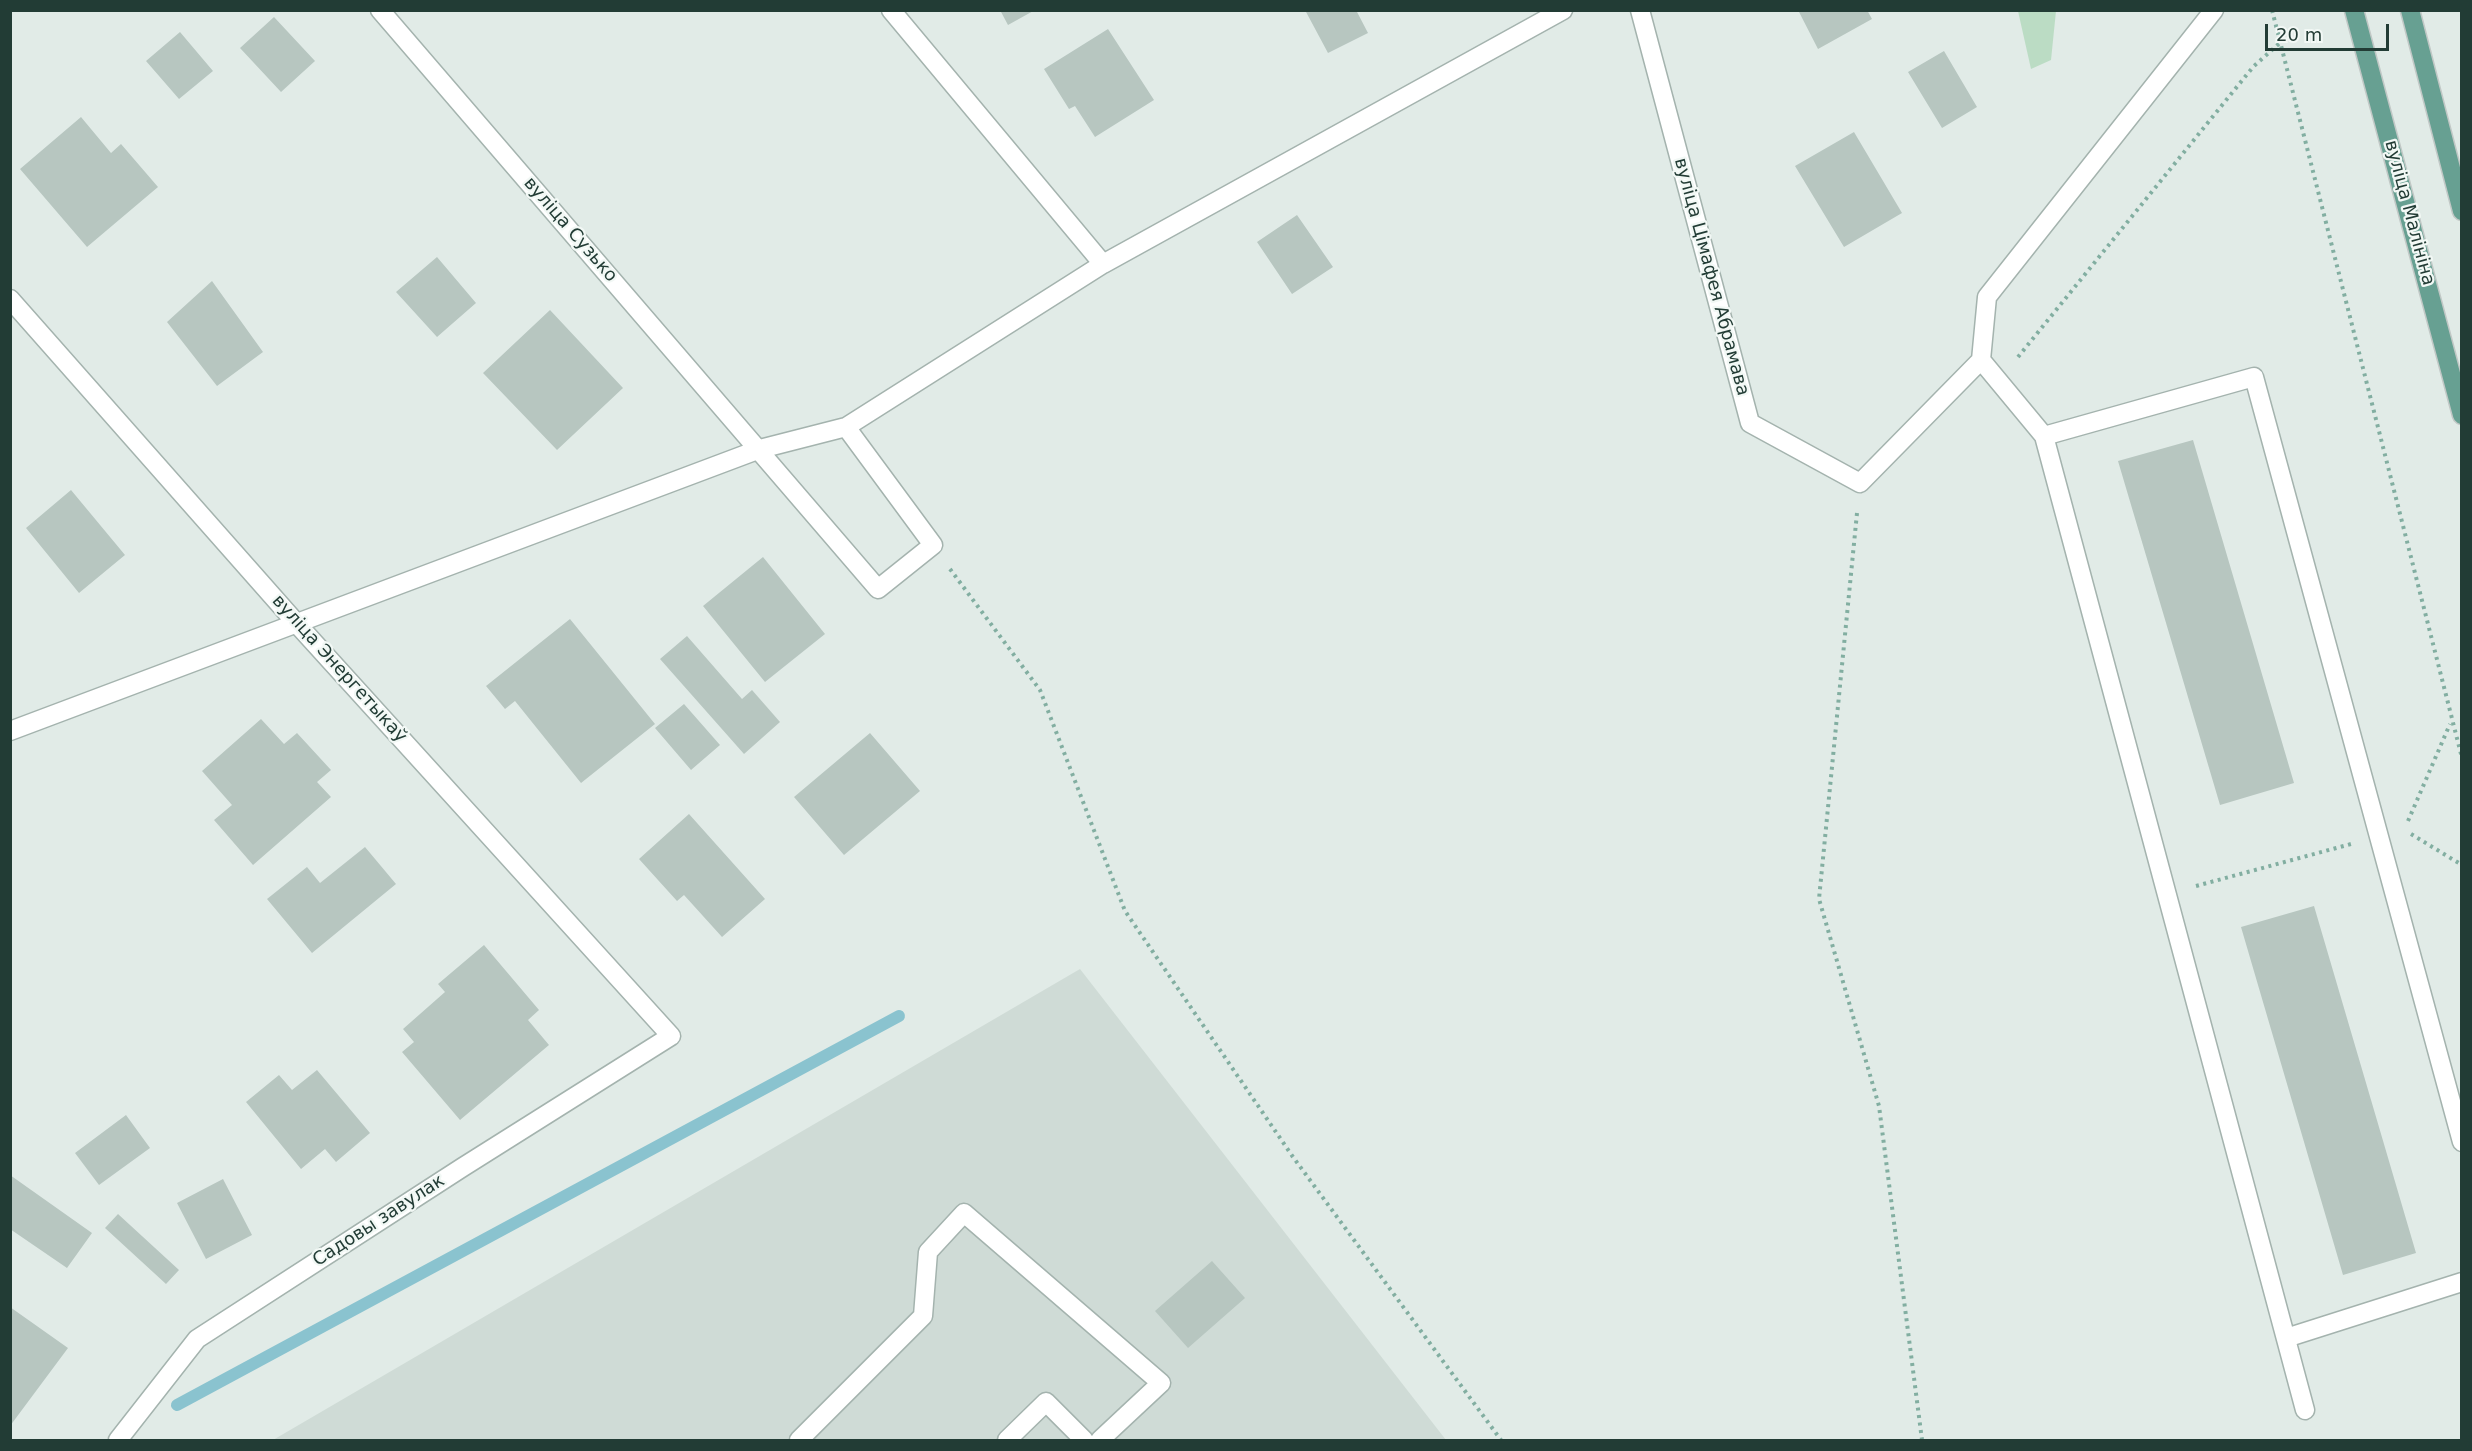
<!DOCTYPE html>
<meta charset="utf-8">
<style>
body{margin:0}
#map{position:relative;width:2472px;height:1451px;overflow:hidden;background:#e1ebe7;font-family:"DejaVu Sans",sans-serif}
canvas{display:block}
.frame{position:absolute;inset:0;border:12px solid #223c35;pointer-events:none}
.scale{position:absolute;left:2265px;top:24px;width:124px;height:27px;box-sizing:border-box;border:3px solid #223c35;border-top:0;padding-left:8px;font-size:18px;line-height:21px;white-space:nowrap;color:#223c35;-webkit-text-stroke:4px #f2f8f5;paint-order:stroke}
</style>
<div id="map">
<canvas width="2472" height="1451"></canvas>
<div class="frame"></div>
<div class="scale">20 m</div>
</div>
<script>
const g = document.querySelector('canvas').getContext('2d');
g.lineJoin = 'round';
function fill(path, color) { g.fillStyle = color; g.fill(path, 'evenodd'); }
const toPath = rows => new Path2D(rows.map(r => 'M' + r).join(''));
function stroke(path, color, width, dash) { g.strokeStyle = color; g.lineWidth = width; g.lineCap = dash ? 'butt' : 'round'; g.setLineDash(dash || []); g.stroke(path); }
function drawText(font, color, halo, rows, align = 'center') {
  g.font = font + ' "DejaVu Sans",sans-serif'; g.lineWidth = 4.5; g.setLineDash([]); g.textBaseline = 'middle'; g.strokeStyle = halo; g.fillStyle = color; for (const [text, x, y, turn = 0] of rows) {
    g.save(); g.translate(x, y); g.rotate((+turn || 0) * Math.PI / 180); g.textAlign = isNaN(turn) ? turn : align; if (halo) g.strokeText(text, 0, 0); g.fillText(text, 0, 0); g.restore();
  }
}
const built = toPath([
 [1080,969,1446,1440,273,1440]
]);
const green = toPath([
 [2018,11,2056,11,2051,60,2031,69]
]);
const stream = toPath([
 [177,1405,899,1016]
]);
const building = toPath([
 [1000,10,1035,10,1008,25],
 [1305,10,1356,10,1368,33,1328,53],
 [1798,10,1867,10,1872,19,1818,49],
 [274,17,315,61,281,92,240,48],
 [1108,29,1154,100,1095,137,1075,106,1069,109,1044,69],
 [180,32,213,71,179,99,146,61],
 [1944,51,1977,107,1942,128,1908,72],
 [81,117,111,153,121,144,158,187,87,247,20,169],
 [1854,132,1902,213,1844,247,1795,166],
 [1297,215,1333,267,1292,294,1257,242],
 [437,257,476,303,437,337,396,292],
 [212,281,263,352,217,386,167,322],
 [550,310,623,388,557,450,483,373],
 [2193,440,2294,783,2220,805,2118,461],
 [71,490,125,555,79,593,26,528],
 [763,557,825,634,765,682,703,606],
 [570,619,655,724,581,783,515,701,505,709,486,686],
 [687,636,742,699,752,690,780,722,744,754,660,659],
 [684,704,720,745,691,770,655,728],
 [261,719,284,744,297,733,331,770,317,782,331,797,253,865,214,820,232,805,202,771],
 [870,733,920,791,844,855,794,797],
 [689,814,765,899,722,937,684,895,677,901,639,859],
 [365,847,396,884,312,953,267,899,307,867,320,883],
 [2314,906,2416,1253,2343,1275,2241,927],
 [484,945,539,1010,528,1020,549,1045,460,1120,402,1052,414,1042,403,1029,445,992,438,984],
 [317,1070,370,1133,336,1162,325,1149,301,1169,246,1102,279,1075,292,1090],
 [126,1115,150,1148,99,1185,75,1153],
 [10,1175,92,1233,67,1268,10,1229],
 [223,1179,252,1235,206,1259,177,1203],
 [118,1214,179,1270,166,1284,105,1228],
 [1212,1261,1245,1298,1188,1348,1155,1311],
 [10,1307,68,1348,10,1426]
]);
const path = toPath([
 [2272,10,2462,758],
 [2018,357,2253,67,2281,42],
 [1857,513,1819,899,1879,1106,1922,1440],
 [950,569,1040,690,1125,911,1293,1157,1501,1440],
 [2408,821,2450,724],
 [2411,834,2462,865],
 [2196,886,2351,844]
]);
const minor = toPath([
 [380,10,878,589,933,545,846,427],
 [891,10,1103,264],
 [1640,10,1750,423,1860,483,1981,360],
 [2214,10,1987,297,1981,360,2044,436,2305,1410],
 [10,299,298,625,671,1036,463,1167,197,1339,118,1440],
 [2044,436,2254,377,2462,1142],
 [10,731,760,449,846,427,1103,264,1563,10],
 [2286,1338,2462,1282],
 [799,1440,923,1316,928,1252,964,1213,1161,1383,1100,1440],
 [1007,1440,1046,1402,1084,1440]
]);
const major = toPath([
 [2354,10,2462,415],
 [2410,10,2462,211]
]);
const streetNames = [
 ["вуліца Малініна",2409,213,75],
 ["вуліца Сузько",570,230,49],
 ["вуліца Цімафея Абрамава",1711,277,75],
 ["вуліца Энергетыкаў",339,669,48],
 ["Садовы завулак",379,1221,-33]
];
fill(built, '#cfdbd6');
fill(green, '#bbdcc4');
stroke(stream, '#8ac3cf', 12);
fill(building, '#b7c6c0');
stroke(minor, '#a4b3ae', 21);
stroke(major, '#c1c8c6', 21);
stroke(path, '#82aea1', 4, [3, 4.5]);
stroke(minor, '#fff', 18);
stroke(major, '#67a092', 18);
drawText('18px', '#223c35', '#f2f8f5', streetNames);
</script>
